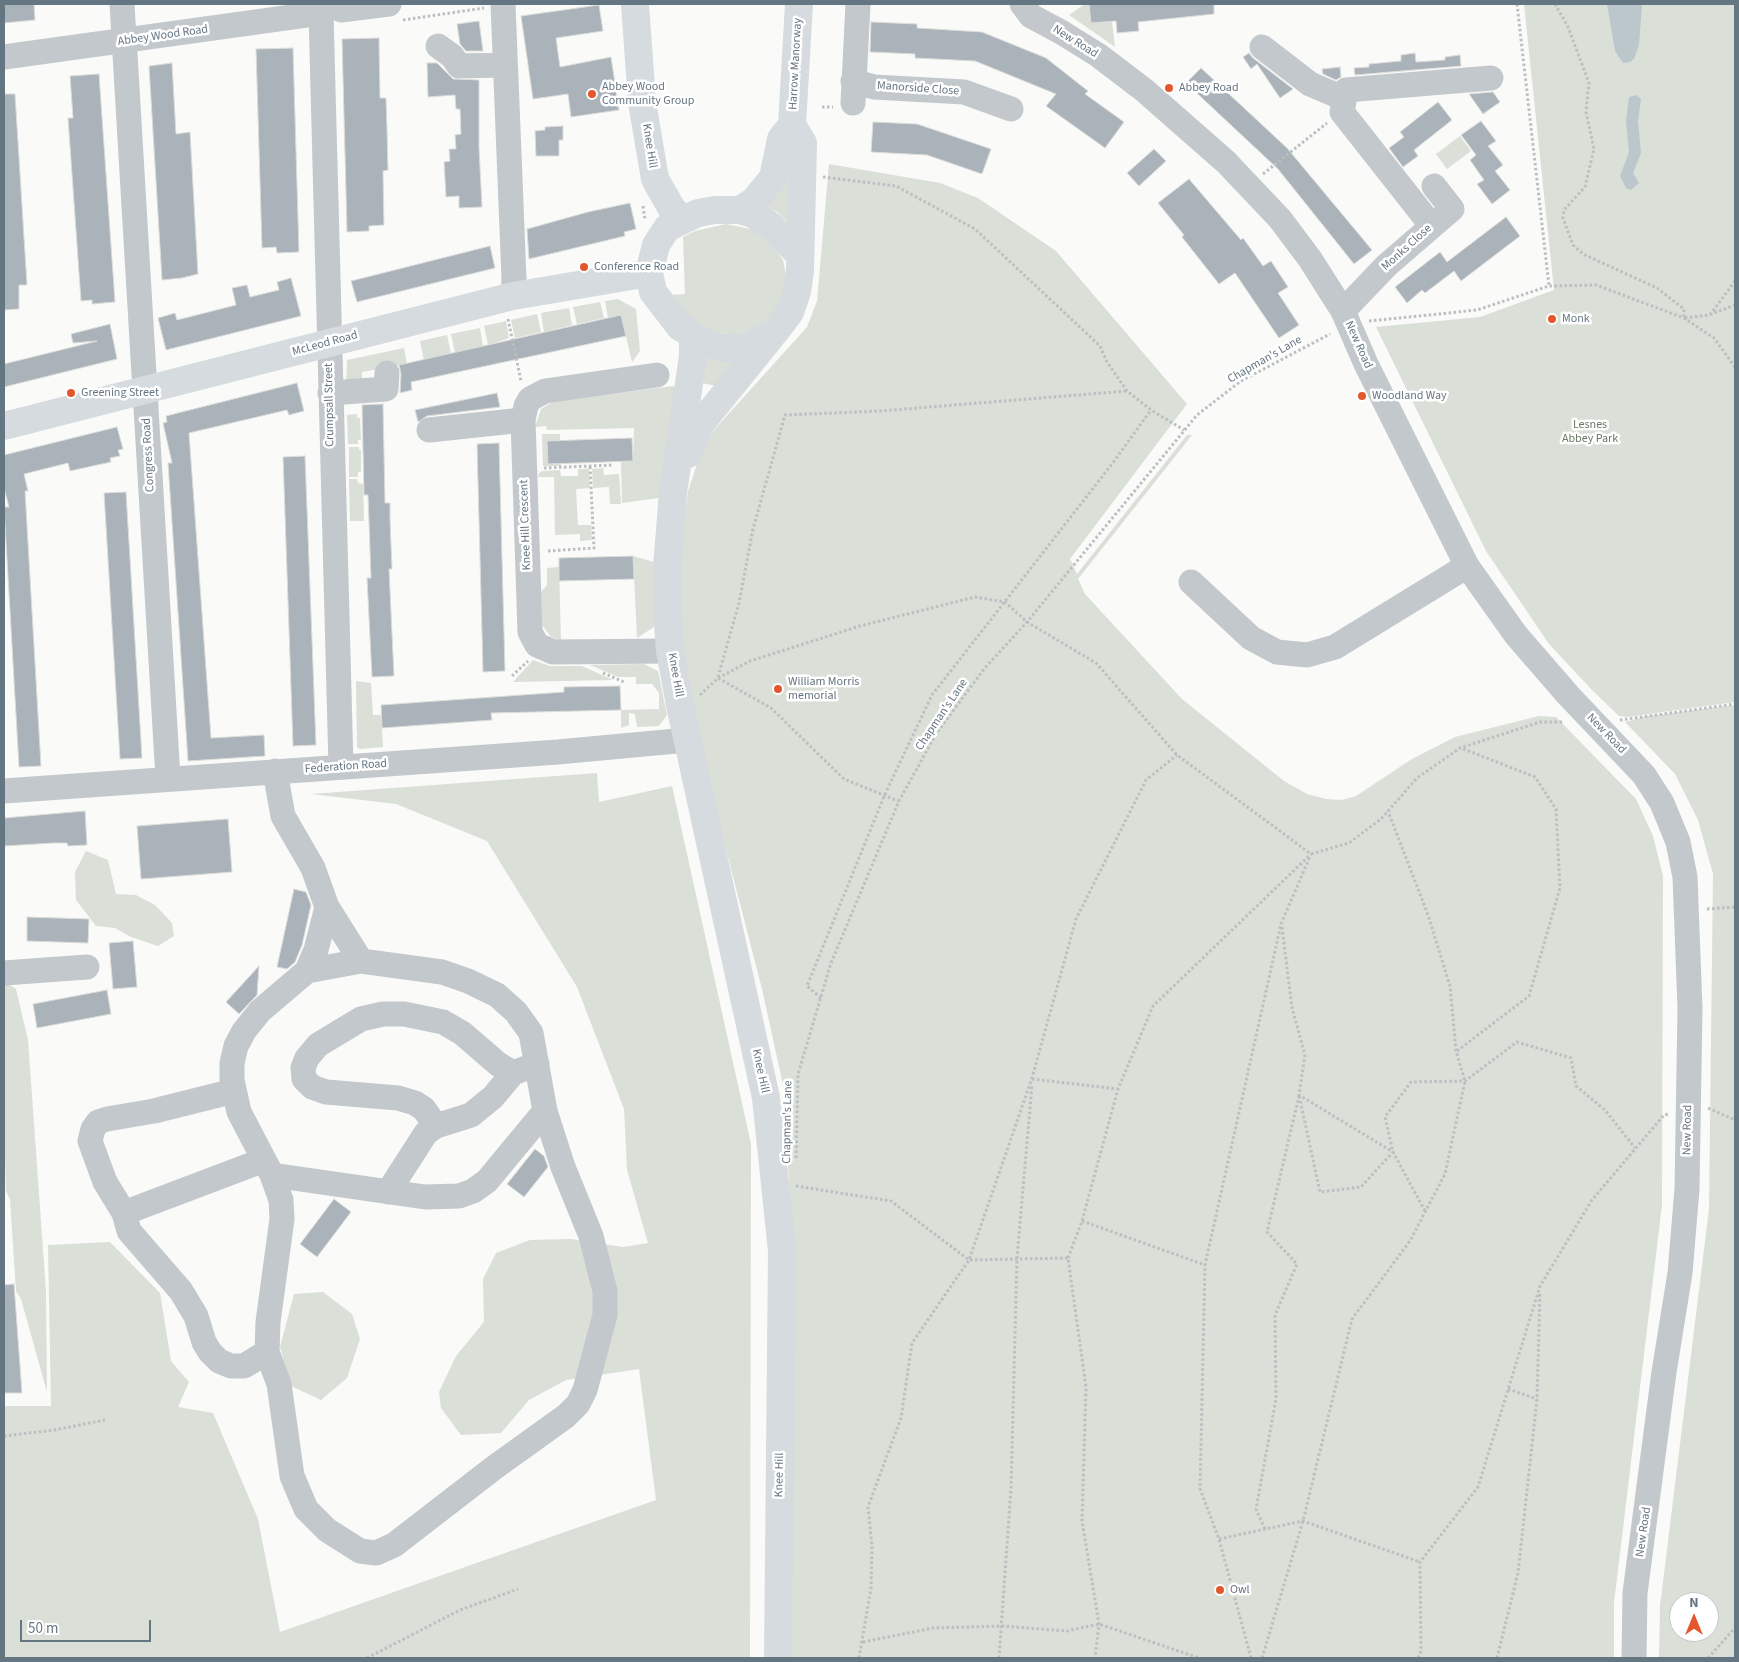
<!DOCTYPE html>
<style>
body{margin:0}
#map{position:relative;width:1739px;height:1662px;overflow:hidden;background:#fafaf8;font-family:"Source Sans 3",sans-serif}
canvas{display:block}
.frame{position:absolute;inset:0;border:5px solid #657683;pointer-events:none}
.north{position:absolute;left:1669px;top:1592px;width:50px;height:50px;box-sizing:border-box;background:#fff;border:1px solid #c1c8cd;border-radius:50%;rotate:0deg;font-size:14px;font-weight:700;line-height:20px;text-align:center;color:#657683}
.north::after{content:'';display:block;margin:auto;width:18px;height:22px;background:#e4572e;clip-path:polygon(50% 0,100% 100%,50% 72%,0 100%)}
.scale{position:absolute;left:20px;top:1620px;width:131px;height:22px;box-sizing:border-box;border:2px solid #657683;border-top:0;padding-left:6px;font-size:15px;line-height:18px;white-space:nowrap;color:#657683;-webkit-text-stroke:4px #fff;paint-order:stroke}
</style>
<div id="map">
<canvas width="1739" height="1662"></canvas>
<div class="frame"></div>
<div class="north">N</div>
<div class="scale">50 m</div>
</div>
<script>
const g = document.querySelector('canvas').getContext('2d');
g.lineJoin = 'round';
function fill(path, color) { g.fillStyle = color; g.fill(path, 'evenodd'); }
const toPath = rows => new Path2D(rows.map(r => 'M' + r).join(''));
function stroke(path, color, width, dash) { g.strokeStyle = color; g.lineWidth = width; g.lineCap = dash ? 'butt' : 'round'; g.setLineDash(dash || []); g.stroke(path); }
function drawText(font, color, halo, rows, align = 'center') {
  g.font = font + ' "Source Sans 3",sans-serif'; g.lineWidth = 5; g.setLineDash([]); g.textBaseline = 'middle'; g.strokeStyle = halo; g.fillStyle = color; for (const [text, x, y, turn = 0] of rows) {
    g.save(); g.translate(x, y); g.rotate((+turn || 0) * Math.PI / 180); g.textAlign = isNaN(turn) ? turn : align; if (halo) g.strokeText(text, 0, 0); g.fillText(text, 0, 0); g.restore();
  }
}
const green = toPath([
 [1085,4,1089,4,1091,23,1112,21,1115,47,1069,15],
 [1524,4,1735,4,1735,702,1627,717,1619,716,1592,690,1549,644,1486,551,1376,327,1480,317,1554,290],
 [1460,136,1471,151,1447,169,1436,154],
 [829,164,940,183,978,198,1056,251,1187,404,1070,559,1077,574,1187,435,1192,435,1078,579,1085,594,1182,699,1284,781,1307,794,1326,799,1342,800,1356,796,1412,759,1455,737,1539,716,1556,717,1636,799,1653,836,1663,876,1662,1205,1614,1603,1614,1658,791,1658,792,1239,784,1089,762,989,707,776,683,653,678,568,688,491,705,440,807,327,817,301],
 [785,166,791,166,789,223,777,212,765,206],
 [726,224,755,230,771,242,783,260,787,280,775,315,754,329,734,335,711,331,691,319,680,309,670,295,685,294,683,237,695,231],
 [618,299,636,309,640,351,632,362,621,315,608,318,605,301],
 [600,302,604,318,577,324,573,307],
 [569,308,572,325,544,332,541,313],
 [537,314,541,332,515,338,511,320],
 [506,321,509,338,488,345,484,326],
 [480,328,483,346,455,353,451,334],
 [447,335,451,354,424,360,420,341],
 [404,348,407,364,362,372,362,386,346,386,347,360],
 [703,354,742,360,721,387,697,382],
 [673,386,677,390,659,498,622,503,621,462,633,461,634,428,547,430,546,426,535,427,541,409,554,401],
 [357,414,357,418,360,418,361,440,358,440,358,444,348,444,347,415],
 [542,434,560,434,560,440,548,441,548,464,561,464,561,466,543,466],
 [349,447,359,447,359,450,361,450,361,472,358,472,358,477,349,477],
 [603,468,604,475,619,474,621,504,610,504,609,487,593,488,592,469],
 [578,469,589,469,590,488,576,489,578,525,591,525,592,540,580,541,580,534,555,535,554,477,538,477,539,473,543,471,560,470,561,476,578,476],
 [357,479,358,483,363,484,364,521,350,521,349,479],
 [633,556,654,562,654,627,637,638],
 [559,567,561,641,551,637,542,625,541,592,547,585,547,568],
 [533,660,550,666,582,666,613,680,513,682],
 [644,664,658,671,667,715,659,726,637,727,635,714,629,713,629,725,621,728,621,710,659,709,659,693,652,684,636,684,636,677,618,677,590,665],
 [356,681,371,683,373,715,381,715,383,747,360,749,357,747],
 [1735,705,1735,1658,1659,1658,1660,1606,1709,1209,1713,874,1698,820,1675,774,1625,722,1648,716],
 [1679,1602,1709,1602,1709,1632,1679,1632],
 [597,773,599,802,672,786,751,1144,750,1658,4,1658,4,1406,51,1406,48,1245,110,1242,160,1293,171,1361,189,1382,178,1407,213,1413,258,1519,280,1632,656,1500,639,1369,566,1380,529,1400,501,1433,461,1435,441,1408,439,1392,456,1356,484,1322,483,1279,496,1253,530,1240,571,1239,623,1247,648,1243,627,1170,624,1109,577,987,487,841,396,804,311,794],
 [86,851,108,860,116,894,136,895,155,905,172,923,174,936,158,946,131,937,115,928,96,926,76,900,75,872],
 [4,981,16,989,28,1040,46,1292,47,1392,21,1299,16,1291,10,1200,6,1191,4,1122],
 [323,1292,352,1314,360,1339,347,1378,321,1400,291,1386,280,1347,294,1294]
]);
const water = toPath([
 [1607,4,1642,4,1639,45,1634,59,1630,62,1623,63,1615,51],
 [1636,95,1641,99,1638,121,1641,153,1633,173,1639,183,1631,190,1626,188,1620,176,1629,152,1626,121,1629,97]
]);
const building = toPath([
 [4,4,34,4,35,20,4,23,4,4],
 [1089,4,1214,4,1214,14,1138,22,1139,31,1117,33,1116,21,1091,23,1089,4],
 [599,5,603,31,556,38,560,67,611,57,619,110,571,117,568,94,533,99,521,16,599,5],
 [479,21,483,51,466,51,460,44,457,24,479,21],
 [871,22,917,24,917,28,982,32,1046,58,1088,91,1085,94,1124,122,1105,148,1046,106,1056,94,975,61,915,58,915,54,870,52,871,22],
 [379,38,380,98,386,98,387,129,388,170,383,171,384,225,369,226,369,231,347,232,342,39,379,38],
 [293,48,299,252,277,253,276,247,262,248,256,49,293,48],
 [1249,53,1253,58,1293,89,1280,98,1257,64,1251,69,1243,57,1249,53],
 [1415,53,1416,62,1445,60,1445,57,1460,55,1461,66,1355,75,1354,68,1369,67,1369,64,1401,61,1401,55,1415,53],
 [172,63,176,134,190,132,198,274,182,278,162,280,149,66,172,63],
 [427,63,437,63,453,79,479,80,479,148,482,207,459,208,459,196,446,197,444,162,450,161,449,149,456,149,455,135,461,134,460,109,456,109,455,95,428,97,427,63],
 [1340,67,1341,77,1336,80,1323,74,1322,69,1340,67],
 [1201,68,1287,148,1372,250,1354,264,1278,169,1186,83,1201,68],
 [99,74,115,302,92,304,92,300,81,301,68,118,73,118,70,76,99,74],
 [1493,92,1500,102,1483,114,1469,94,1493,92],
 [4,94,15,94,27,285,19,285,19,309,4,310,4,94],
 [1438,102,1452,120,1414,150,1418,156,1403,167,1389,148,1404,137,1400,132,1438,102],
 [1481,121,1496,141,1488,146,1503,165,1495,171,1510,190,1492,204,1477,184,1484,180,1470,160,1476,155,1461,135,1481,121],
 [873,122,917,124,991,149,982,174,927,155,871,152,873,122],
 [563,126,563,140,559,140,559,156,536,156,535,131,545,130,545,127,563,126],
 [1154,149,1166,161,1139,186,1127,173,1154,149],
 [1189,179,1241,240,1243,238,1263,266,1271,261,1288,287,1278,293,1299,325,1279,338,1235,273,1219,284,1182,237,1184,235,1158,203,1189,179],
 [630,203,636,229,624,232,625,236,529,259,527,229,588,212,630,203],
 [1506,217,1520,236,1461,281,1454,271,1425,293,1422,290,1407,303,1395,287,1440,252,1447,262,1506,217],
 [490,246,495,268,357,302,351,281,490,246],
 [291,278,301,316,166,350,158,318,175,313,177,320,236,305,232,288,247,285,250,297,279,290,277,282,291,278],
 [621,315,626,336,411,382,412,390,400,393,401,374,399,365,621,315],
 [110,324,117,359,4,387,4,364,97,341,73,343,71,334,110,324],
 [297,383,304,411,289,415,287,410,189,433,211,738,264,735,265,756,188,761,169,478,168,463,172,463,163,423,167,422,166,416,297,383],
 [497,393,500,407,427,416,418,422,415,410,497,393],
 [383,404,385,503,390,503,390,519,392,569,389,569,394,676,372,677,367,578,371,578,368,495,364,495,362,405,383,404],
 [117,427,123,449,118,450,120,456,110,458,111,462,70,471,68,463,24,474,28,491,25,491,41,766,19,767,4,507,9,507,4,488,4,455,117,427],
 [632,438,633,461,548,464,547,441,632,438],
 [499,443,505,671,483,672,477,444,499,443],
 [305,456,316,745,293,746,283,457,305,456],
 [126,492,142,758,120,759,104,493,126,492],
 [633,556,634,579,559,581,559,558,633,556],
 [620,686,621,710,491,713,492,720,382,728,381,705,564,692,564,687,620,686],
 [85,811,87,845,68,846,67,843,53,843,4,846,4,818,85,811],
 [228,819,232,872,141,879,137,826,228,819],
 [294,889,306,892,311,905,302,945,295,962,287,969,277,967,294,889],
 [27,917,89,919,88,943,27,941,27,917],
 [133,941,137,987,113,989,109,943,133,941],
 [259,966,257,995,239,1014,226,1002,259,966],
 [107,990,111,1014,37,1028,33,1004,107,990],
 [535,1149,544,1156,548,1167,524,1197,507,1184,535,1149],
 [334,1199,351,1212,317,1257,300,1244,334,1199],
 [14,1284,22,1393,4,1393,4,1285,14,1284]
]);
const path = toPath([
 [1517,4,1549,286],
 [1555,4,1568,27,1589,83,1586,112,1594,149,1585,187,1564,210,1563,218,1573,245,1583,254,1657,288,1684,309,1684,318],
 [403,20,484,8],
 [822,107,833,107],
 [1263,174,1327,123],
 [823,177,896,186,975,229,1100,346,1107,362,1127,391,1151,410,1184,430],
 [643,206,645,219],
 [1710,315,1735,281],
 [1685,318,1709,315,1735,305],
 [508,319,521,381],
 [1369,321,1477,310,1549,286,1596,285,1684,318,1714,338,1735,367],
 [544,468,613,465],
 [548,551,594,548,590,466],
 [603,673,624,682],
 [512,676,528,661],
 [718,677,739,603,753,529,785,415,880,411,1127,391],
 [718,678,750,661,860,626,975,597,1005,602,1027,622,1096,663,1177,755,1311,854,1349,843,1381,819,1417,778,1460,748,1540,722,1564,722],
 [700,695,718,678,771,708,844,779,898,801],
 [1620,720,1735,704],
 [1707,909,1735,907],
 [1282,927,1292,1008,1305,1055,1299,1095,1393,1152,1361,1187,1320,1192,1299,1095],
 [821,998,807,986,885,794,932,695,1112,464,1151,410],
 [1457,1051,1529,996,1560,888,1556,809,1535,777,1461,748],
 [1032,1079,1118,1089],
 [1708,1108,1735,1120],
 [796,1158,798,1074,831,963,899,801,936,734,984,669,1027,622,1197,415,1241,381,1330,334],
 [796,1186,891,1201,969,1260,1068,1258,1086,1387,1082,1521,1099,1624,1095,1658],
 [1425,1211,1393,1152,1385,1117,1411,1082,1465,1081,1517,1042,1571,1058,1576,1086,1605,1110,1635,1148],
 [1082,1221,1205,1265],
 [1068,1258,1082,1221,1118,1089,1153,1006,1309,856],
 [1508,1389,1537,1399],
 [4,1436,54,1430,105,1420],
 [1265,1529,1256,1509,1276,1399,1275,1315,1297,1264,1267,1232,1299,1096],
 [1219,1539,1303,1521,1420,1562],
 [863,1642,933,1628,1001,1626,1067,1631,1099,1624,1199,1658],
 [367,1658,460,1610,518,1589],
 [859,1658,871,1588,872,1547,868,1507,901,1418,912,1343,969,1260,1032,1078,1076,919,1146,780,1177,755],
 [999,1658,1011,1488,1017,1258,1032,1085],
 [1251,1658,1219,1539,1200,1489,1205,1265,1281,924,1311,854],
 [1262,1658,1303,1521,1352,1319,1410,1241,1445,1174,1465,1081,1456,1051,1450,986,1428,915,1388,811],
 [1418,1658,1421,1651,1420,1562,1478,1487,1540,1286,1592,1200,1664,1115,1669,1114],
 [1497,1658,1518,1573,1537,1399,1540,1292],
 [1708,1658,1735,1628]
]);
const minor = toPath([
 [122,4,168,778],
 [503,4,514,279,513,296],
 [1022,4,1031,16,1061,32,1098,55,1144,90,1226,162,1280,219,1310,259,1343,311,1366,364,1467,566,1516,635,1568,695,1644,775,1662,803,1678,842,1685,877,1690,1008,1687,1189,1680,1273,1664,1372,1635,1593,1634,1658],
 [341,10,389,4],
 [438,46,452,56,459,66,504,65],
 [1262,47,1310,84,1343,98],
 [4,57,321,13,341,767],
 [853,81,874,87,964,92,1011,109],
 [853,103,858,4],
 [1431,225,1342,112,1346,90,1491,78],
 [1343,311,1387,265,1452,209,1434,186],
 [657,375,545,391,530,399,526,406,523,420,530,632,537,645,553,652,670,651],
 [330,393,386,389,387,373],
 [429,430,523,420],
 [1191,582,1251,638,1277,652,1307,655,1335,647,1467,566],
 [275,771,283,816,313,868,327,907],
 [4,791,558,752,687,740],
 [307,971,361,961,442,972,468,981,497,995,516,1012,531,1033,545,1111,487,1181,473,1191,459,1196,425,1197,272,1175,239,1112,232,1080,232,1063,236,1046,244,1031,260,1011,307,971,316,950,327,907,361,961],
 [4,973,87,967],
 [234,1091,154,1111,107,1119,98,1122,93,1129,90,1141,105,1182,124,1213,129,1231,181,1291,196,1316,204,1342,210,1352,219,1361,231,1366,244,1366,267,1352],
 [436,1126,471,1115,493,1097,513,1073],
 [272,1175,281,1200,282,1219,268,1322,267,1352,279,1384,292,1476,306,1509,327,1530,360,1551,376,1553,394,1545,495,1467,566,1416,578,1404,585,1390,605,1315,605,1291,591,1236,563,1167,545,1111],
 [388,1192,426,1133,436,1126,424,1109,415,1103,398,1098,326,1092,312,1087,304,1079,303,1068,307,1058,318,1045,361,1019,383,1014,404,1014,443,1022,462,1033,498,1064,513,1073,537,1064],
 [124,1213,264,1160]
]);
const major = toPath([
 [635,4,642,102,655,179,672,209,683,219],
 [740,210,754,201,773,178,781,139,792,125],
 [799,254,771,226,753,214,740,210,715,210,698,213,667,228,656,245,649,273,653,292,680,327,705,342,724,348,744,347,759,341,775,332,790,312,797,292,800,271,803,143,792,125,799,4],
 [693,336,693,356,673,493,667,567,667,609,670,651,680,705,766,1098,782,1251,778,1658],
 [4,426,513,296,649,273],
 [688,454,698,427,771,337]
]);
const markers = [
 [1169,88,5,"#e4572e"],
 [592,94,5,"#e4572e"],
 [584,267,5,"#e4572e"],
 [1552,319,5,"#e4572e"],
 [71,393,5,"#e4572e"],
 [1362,396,5,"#e4572e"],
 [778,689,5,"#e4572e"],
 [1220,1590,5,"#e4572e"]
];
const streetNames = [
 ["Abbey Wood Road",163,36,-8],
 ["New Road",1075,42,32],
 ["Harrow Manorway",796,64,-87],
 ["Manorside Close",918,89,4],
 ["Knee Hill",649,146,81],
 ["Monks Close",1407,248,-42],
 ["McLeod Road",325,344,-15],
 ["New Road",1358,345,66],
 ["Chapman's Lane",1265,360,-30],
 ["Crumpsall Street",330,405,-91],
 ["Congress Road",149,455,-93],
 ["Knee Hill Crescent",526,525,-92],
 ["Knee Hill",675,675,80],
 ["Chapman's Lane",942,715,-56],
 ["New Road",1606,734,46],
 ["Federation Road",346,767,-4],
 ["Knee Hill",760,1071,78],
 ["Chapman's Lane",788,1122,-89],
 ["New Road",1688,1130,-89],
 ["Knee Hill",780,1475,-89],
 ["New Road",1644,1532,-82]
];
const poiNames = [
 ["Abbey Wood",602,87],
 ["Community Group",602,101],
 ["Abbey Road",1179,88],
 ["Conference Road",594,267],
 ["Monk",1562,319],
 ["Greening Street",81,393],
 ["Woodland Way",1372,396],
 ["William Morris",788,682],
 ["memorial",788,696],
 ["Owl",1230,1590]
];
const parkNames = [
 ["Lesnes",1590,425],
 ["Abbey Park",1590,439]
];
fill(green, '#dadfd7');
fill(water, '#bbc7cb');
fill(building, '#aab3b9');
stroke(building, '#dcdcda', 1);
stroke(path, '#bbbfc2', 3, [2.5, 2.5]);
stroke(minor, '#c3c8cc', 25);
stroke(major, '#d6dbdf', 28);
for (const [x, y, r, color] of markers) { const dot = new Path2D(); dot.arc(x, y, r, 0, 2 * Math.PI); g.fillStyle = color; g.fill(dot); stroke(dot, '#fff', 2); }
drawText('12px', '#657683', '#fff', streetNames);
drawText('12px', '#657683', '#fff', poiNames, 'left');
drawText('12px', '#687a64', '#fff', parkNames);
</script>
